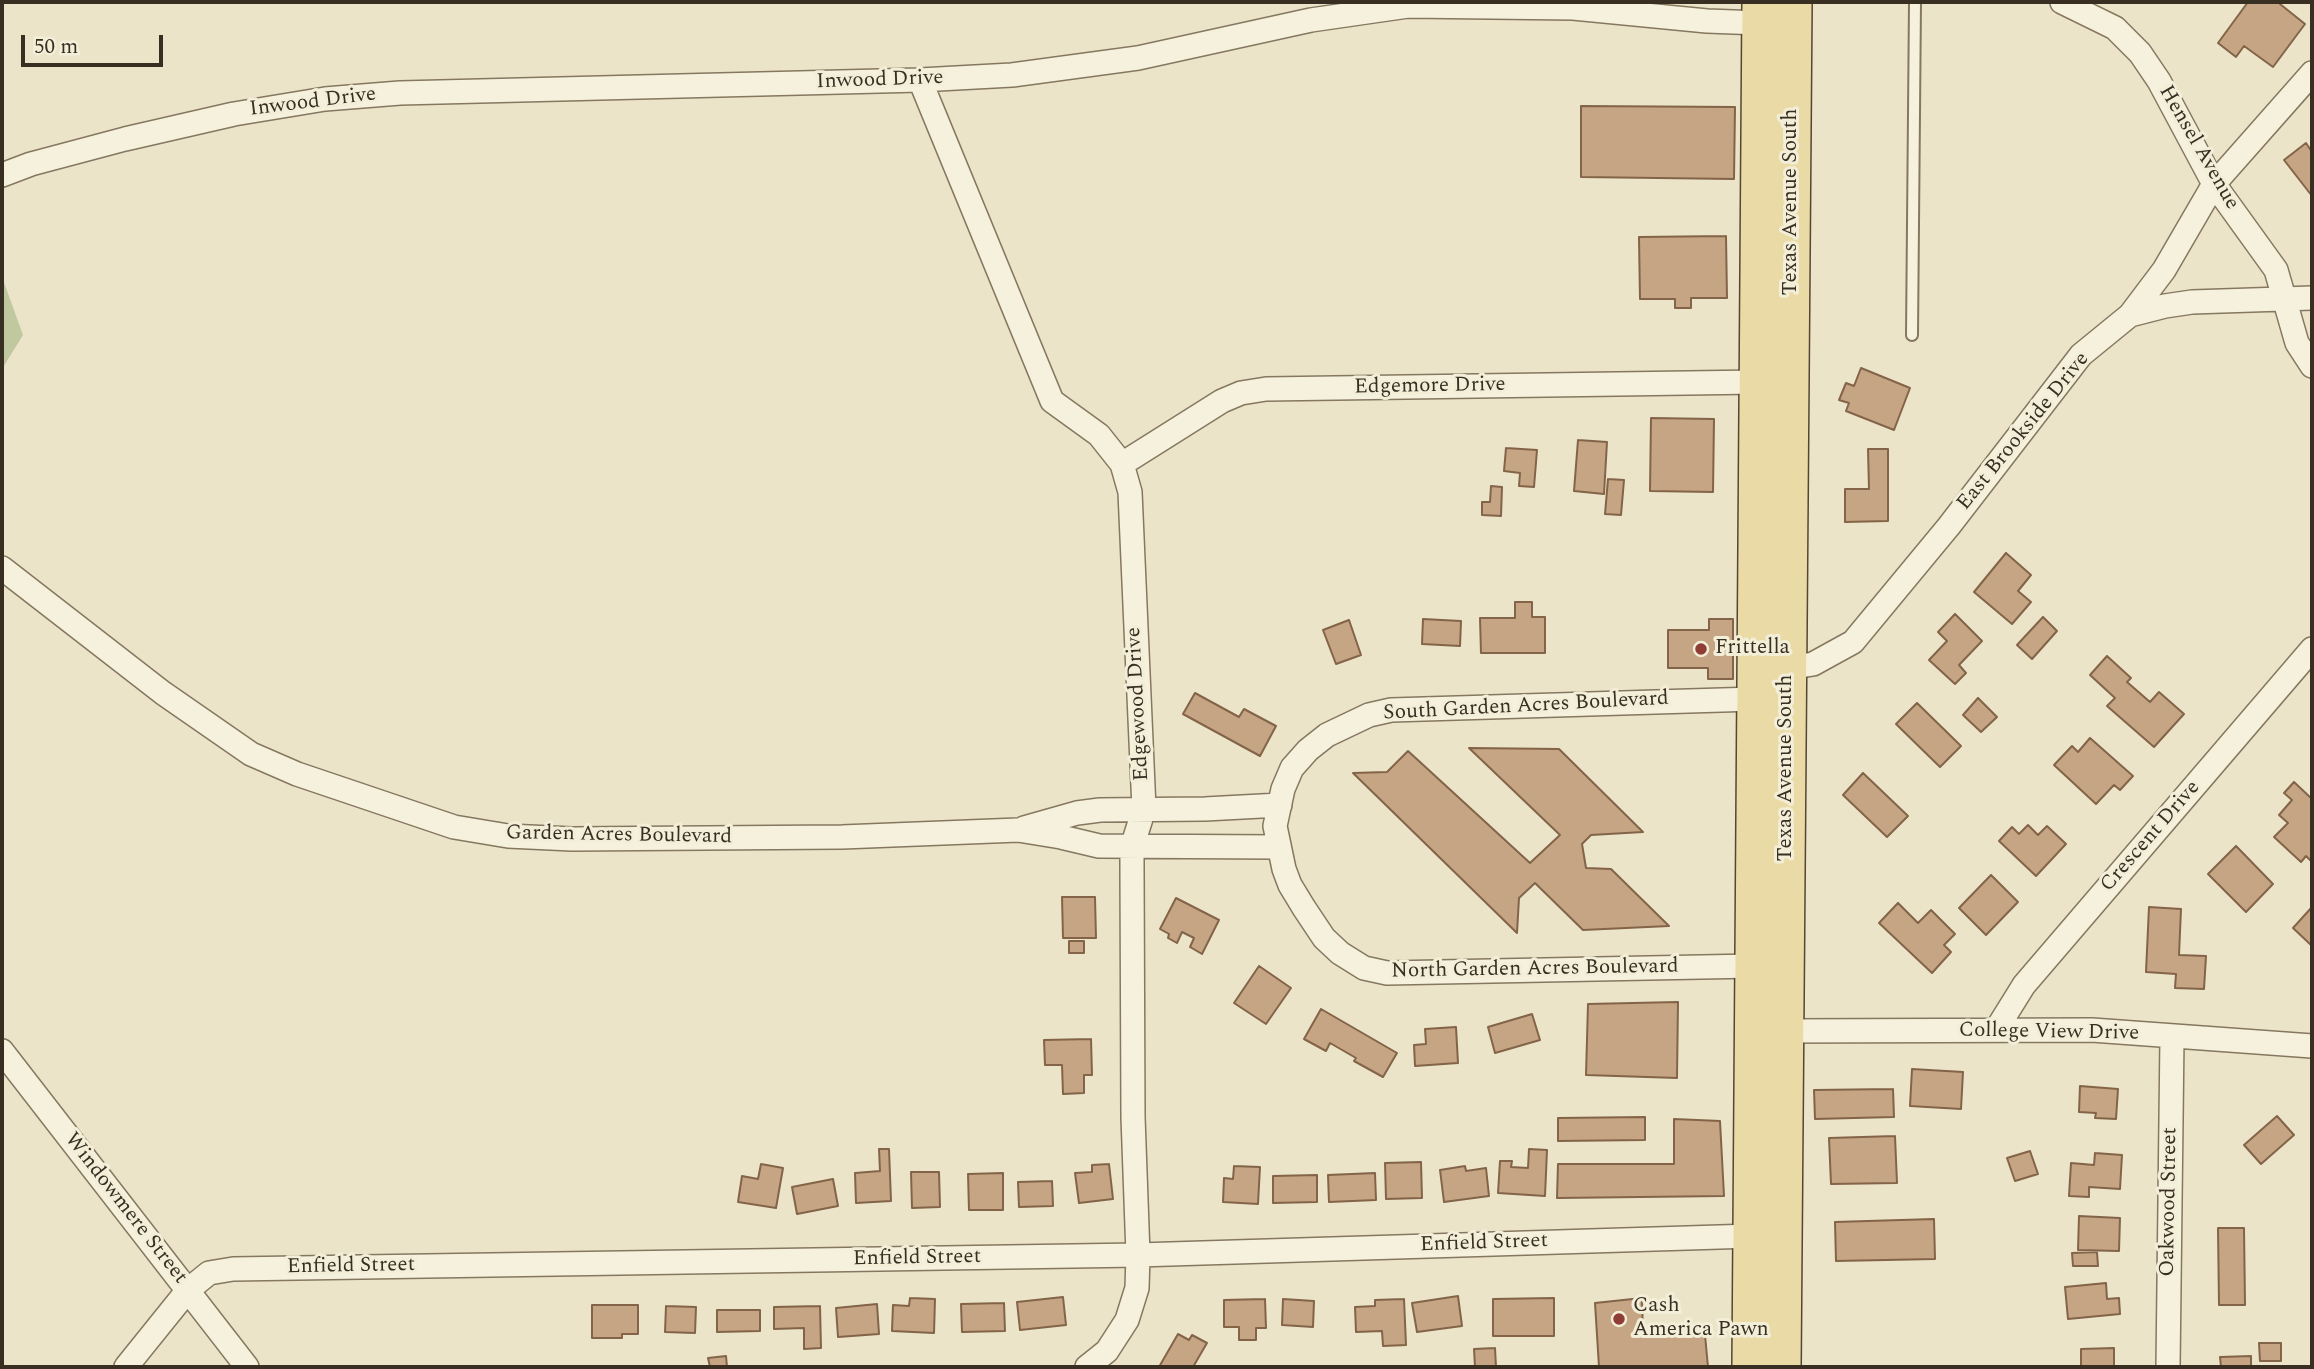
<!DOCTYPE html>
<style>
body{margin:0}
#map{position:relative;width:2314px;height:1369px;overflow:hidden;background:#ebe4c9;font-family:Spectral,serif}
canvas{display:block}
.frame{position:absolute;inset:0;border:4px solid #382e22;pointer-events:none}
.scale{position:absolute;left:21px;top:35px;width:142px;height:32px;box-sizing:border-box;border:4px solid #382e22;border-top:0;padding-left:9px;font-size:21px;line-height:24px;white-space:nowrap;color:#382e22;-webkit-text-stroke:5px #f3eed8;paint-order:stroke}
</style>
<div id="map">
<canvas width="2314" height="1369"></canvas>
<div class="frame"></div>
<div class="scale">50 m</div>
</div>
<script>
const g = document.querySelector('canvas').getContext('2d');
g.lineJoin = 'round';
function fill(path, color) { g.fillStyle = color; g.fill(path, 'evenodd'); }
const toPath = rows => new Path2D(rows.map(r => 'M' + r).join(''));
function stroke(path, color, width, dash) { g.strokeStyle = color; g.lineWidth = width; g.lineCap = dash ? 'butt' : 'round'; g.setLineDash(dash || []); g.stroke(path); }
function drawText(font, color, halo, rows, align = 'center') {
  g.font = font + ' Spectral,serif'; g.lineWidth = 6; g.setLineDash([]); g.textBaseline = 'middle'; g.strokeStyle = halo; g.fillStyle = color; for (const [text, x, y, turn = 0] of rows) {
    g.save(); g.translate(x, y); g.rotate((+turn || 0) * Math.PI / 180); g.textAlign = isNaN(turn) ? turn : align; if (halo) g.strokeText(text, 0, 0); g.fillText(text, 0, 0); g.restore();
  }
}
const green = toPath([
 [2,277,23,335,2,369]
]);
const building = toPath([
 [2248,2,2282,2,2280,4,2305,24,2273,67,2244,46,2236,57,2218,43,2248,2],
 [1581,106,1735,107,1734,179,1581,177,1581,106],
 [2306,143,2312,152,2312,196,2284,160,2306,143],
 [1726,236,1727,298,1691,298,1691,308,1675,308,1675,299,1640,299,1639,237,1726,236],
 [1861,368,1910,388,1894,430,1846,411,1849,403,1839,400,1846,383,1854,386,1861,368],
 [1651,418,1714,419,1713,492,1650,491,1651,418],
 [1578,440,1607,442,1604,494,1574,491,1578,440],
 [1506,448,1537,450,1534,487,1519,486,1520,473,1504,471,1506,448],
 [1868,449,1888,449,1888,521,1845,522,1845,489,1869,489,1868,449],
 [1608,479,1624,480,1621,515,1605,514,1608,479],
 [1491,486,1502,487,1501,516,1482,515,1482,502,1490,502,1491,486],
 [2006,553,2031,575,2018,591,2031,602,2012,624,1974,592,2006,553],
 [1515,602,1532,602,1532,617,1545,617,1545,653,1481,653,1480,618,1515,618,1515,602],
 [1955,614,1982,641,1959,665,1966,673,1955,684,1929,660,1947,641,1938,632,1955,614],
 [2043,617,2057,631,2032,659,2017,645,2043,617],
 [1423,619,1461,621,1460,646,1422,644,1423,619],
 [1709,619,1733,619,1733,679,1708,679,1708,668,1668,668,1668,630,1709,630,1709,619],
 [1349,620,1361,655,1336,664,1323,630,1349,620],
 [2107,656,2131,678,2127,682,2150,702,2159,692,2184,714,2154,747,2107,706,2115,698,2090,675,2107,656],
 [1195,693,1239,717,1244,709,1276,726,1260,756,1183,714,1195,693],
 [1978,698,1997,717,1981,732,1963,715,1978,698],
 [1917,703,1961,746,1940,767,1896,724,1917,703],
 [2090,738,2133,776,2120,790,2114,785,2096,804,2054,765,2072,746,2078,752,2090,738],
 [1469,748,1559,749,1643,832,1591,835,1582,844,1586,868,1611,869,1669,926,1583,930,1535,883,1519,898,1517,933,1353,773,1387,772,1408,751,1530,863,1560,835,1469,748],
 [1863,773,1908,816,1887,837,1843,795,1863,773],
 [2294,782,2312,799,2312,862,2306,856,2301,862,2274,837,2288,823,2279,815,2292,800,2284,793,2294,782],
 [2028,825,2038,835,2047,826,2066,844,2036,876,1999,841,2012,827,2019,834,2028,825],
 [2236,846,2273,884,2246,912,2208,874,2236,846],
 [1991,875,2018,902,1986,935,1959,908,1991,875],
 [1062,897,1095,897,1096,938,1063,938,1062,897],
 [1176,898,1219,920,1202,954,1190,947,1194,938,1182,932,1177,943,1168,938,1169,934,1160,929,1176,898],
 [1898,903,1918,923,1931,910,1955,934,1944,945,1951,952,1932,973,1879,923,1898,903],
 [2149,907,2181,909,2179,955,2206,956,2204,989,2175,988,2176,974,2146,972,2149,907],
 [2312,907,2312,946,2293,928,2312,907],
 [1069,941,1084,941,1084,953,1069,953,1069,941],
 [1259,966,1291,988,1266,1024,1234,1003,1259,966],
 [1678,1002,1677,1078,1586,1075,1588,1004,1678,1002],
 [1321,1009,1397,1053,1383,1077,1354,1061,1356,1058,1330,1043,1326,1051,1304,1039,1321,1009],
 [1532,1014,1540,1040,1495,1053,1488,1027,1532,1014],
 [1456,1027,1458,1063,1415,1066,1414,1045,1426,1044,1425,1029,1456,1027],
 [1091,1039,1092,1075,1084,1075,1084,1093,1063,1094,1062,1065,1045,1065,1044,1040,1091,1039],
 [1912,1069,1963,1072,1961,1109,1910,1106,1912,1069],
 [2080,1086,2118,1089,2116,1119,2095,1118,2096,1113,2079,1112,2080,1086],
 [1893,1089,1894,1117,1815,1119,1814,1090,1893,1089],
 [2277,1116,2294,1135,2261,1164,2244,1145,2277,1116],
 [1645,1117,1645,1140,1558,1141,1558,1118,1645,1117],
 [1674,1119,1720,1121,1724,1196,1557,1198,1558,1164,1674,1164,1674,1119],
 [1895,1136,1897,1183,1831,1184,1829,1138,1895,1136],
 [879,1149,889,1149,891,1201,856,1203,855,1173,880,1171,879,1149],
 [1529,1149,1547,1150,1545,1196,1498,1193,1500,1161,1512,1161,1511,1167,1528,1168,1529,1149],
 [2030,1151,2038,1174,2015,1181,2007,1158,2030,1151],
 [2095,1153,2122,1155,2120,1189,2089,1187,2089,1197,2069,1196,2071,1163,2094,1165,2095,1153],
 [1421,1162,1422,1198,1386,1199,1385,1163,1421,1162],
 [761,1164,783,1168,776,1208,738,1202,742,1176,758,1179,761,1164],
 [1109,1164,1113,1199,1079,1203,1075,1173,1092,1172,1092,1165,1109,1164],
 [1234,1166,1260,1167,1258,1204,1223,1202,1224,1178,1233,1179,1234,1166],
 [1465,1166,1466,1171,1486,1168,1489,1196,1444,1202,1440,1170,1465,1166],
 [911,1172,939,1172,940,1207,912,1208,911,1172],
 [1003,1173,1003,1210,969,1210,968,1174,1003,1173],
 [1375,1173,1376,1200,1329,1202,1328,1175,1375,1173],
 [1317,1175,1317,1202,1273,1203,1273,1176,1317,1175],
 [833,1179,838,1206,797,1214,792,1187,833,1179],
 [1052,1181,1053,1206,1019,1207,1018,1182,1052,1181],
 [2079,1216,2120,1218,2119,1251,2078,1250,2079,1216],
 [1934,1219,1935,1259,1836,1261,1835,1222,1934,1219],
 [2218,1228,2244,1228,2245,1305,2219,1305,2218,1228],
 [2097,1252,2098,1266,2073,1266,2072,1253,2097,1252],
 [2106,1283,2107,1299,2119,1298,2120,1314,2068,1319,2065,1287,2106,1283],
 [1458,1296,1462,1326,1417,1332,1412,1303,1458,1296],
 [1063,1297,1066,1325,1020,1330,1017,1302,1063,1297],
 [910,1298,935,1299,934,1333,892,1331,893,1305,909,1306,910,1298],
 [1554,1298,1554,1336,1493,1336,1493,1299,1554,1298],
 [1642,1298,1643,1336,1705,1335,1708,1367,1599,1367,1595,1303,1642,1298],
 [1265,1299,1266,1328,1256,1328,1256,1340,1239,1340,1239,1327,1224,1327,1224,1300,1265,1299],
 [1283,1299,1314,1301,1313,1327,1282,1325,1283,1299],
 [1404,1299,1406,1345,1383,1346,1382,1331,1356,1332,1355,1307,1375,1306,1375,1300,1404,1299],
 [1004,1303,1005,1331,962,1332,961,1304,1004,1303],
 [877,1304,879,1334,838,1337,836,1308,877,1304],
 [592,1305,638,1305,638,1334,622,1334,622,1338,592,1338,592,1305],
 [666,1306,696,1307,695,1333,665,1332,666,1306],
 [820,1306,821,1348,804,1349,804,1328,774,1329,774,1307,820,1306],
 [717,1310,760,1310,760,1331,717,1332,717,1310],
 [1178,1334,1189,1340,1192,1335,1207,1343,1193,1367,1159,1367,1178,1334],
 [2259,1343,2281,1343,2281,1361,2260,1361,2259,1343],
 [1495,1348,1496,1367,1475,1367,1474,1349,1495,1348],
 [2114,1348,2114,1367,2081,1367,2081,1349,2114,1348],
 [726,1356,727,1367,710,1367,708,1358,726,1356],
 [2251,1356,2251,1367,2221,1367,2220,1357,2251,1356]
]);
const service = toPath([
 [1912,335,1915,2]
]);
const minor = toPath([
 [2062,2,2115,28,2140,53,2159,81,2214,184,2276,270,2297,343,2312,366],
 [920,80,1052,401,1099,435,1122,464,1130,492,1144,809,1132,847,1132,869,1133,1117,1138,1255,1137,1288,1127,1320,1107,1351,1087,1367],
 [2,175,31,164,125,139,234,114,325,99,400,93,920,80,1012,75,1138,58,1311,20,1408,6,1573,8,1707,21,1760,23],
 [2130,315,2164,270,2214,184,2312,73],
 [1122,464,1222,401,1241,393,1266,389,1758,382],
 [2,568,163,693,251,754,297,774,454,827,508,836,572,839,842,837,1018,830,1061,837,1099,846,1278,847],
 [1788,668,1813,664,1853,642,1949,526,2081,355,2130,315,2165,306,2192,302,2312,298],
 [1024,828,1077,813,1100,810,1205,809,1280,805],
 [1754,966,1387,973,1364,968,1340,953,1324,938,1304,908,1290,885,1284,869,1275,826,1283,789,1292,768,1308,750,1327,735,1369,715,1391,710,1755,699],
 [1996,1030,2024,985,2312,649],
 [1785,1031,2092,1030,2312,1046],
 [2,1051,247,1367],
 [126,1367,188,1290,209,1273,233,1269,1138,1255,1752,1236],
 [2168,1367,2172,1037]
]);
const primary = toPath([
 [1750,1367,1760,2],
 [1783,1367,1794,2]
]);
const markers = [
 [1701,649,7,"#8f3d35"],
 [1619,1319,7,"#8f3d35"]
];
const streetNames = [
 ["Inwood Drive",880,81,-2],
 ["Inwood Drive",313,103,-7],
 ["Hensel Avenue",2198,148,60],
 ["Texas Avenue South",1792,202,-90],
 ["Edgemore Drive",1430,387,-1],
 ["East Brookside Drive",2024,432,-51],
 ["Edgewood Drive",1139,704,-93],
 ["South Garden Acres Boulevard",1526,707,-3],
 ["Texas Avenue South",1787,768,-90],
 ["Garden Acres Boulevard",619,836,1],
 ["Crescent Drive",2151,837,-49],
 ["North Garden Acres Boulevard",1535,970,-1],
 ["College View Drive",2049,1033,1],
 ["Oakwood Street",2170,1202,-89],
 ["Windowmere Street",125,1209,52],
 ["Enfield Street",1484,1244,-2],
 ["Enfield Street",917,1259,-1],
 ["Enfield Street",351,1267,-1]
];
const poiNames = [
 ["Frittella",1715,649],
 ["Cash",1633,1307],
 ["America Pawn",1633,1331]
];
fill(green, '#bfc89e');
fill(building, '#c5a583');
stroke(building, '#836448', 2);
stroke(service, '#867760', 14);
stroke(minor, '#867760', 26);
stroke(primary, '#544633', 38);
stroke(service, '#f6f1dc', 10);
stroke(minor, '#f6f1dc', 23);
stroke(primary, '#eadba6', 35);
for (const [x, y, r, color] of markers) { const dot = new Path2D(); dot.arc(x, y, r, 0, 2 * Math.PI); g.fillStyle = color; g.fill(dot); stroke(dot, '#f3eed8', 2.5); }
drawText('21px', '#382e22', '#f3eed8', streetNames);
drawText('21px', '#382e22', '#f3eed8', poiNames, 'left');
</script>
